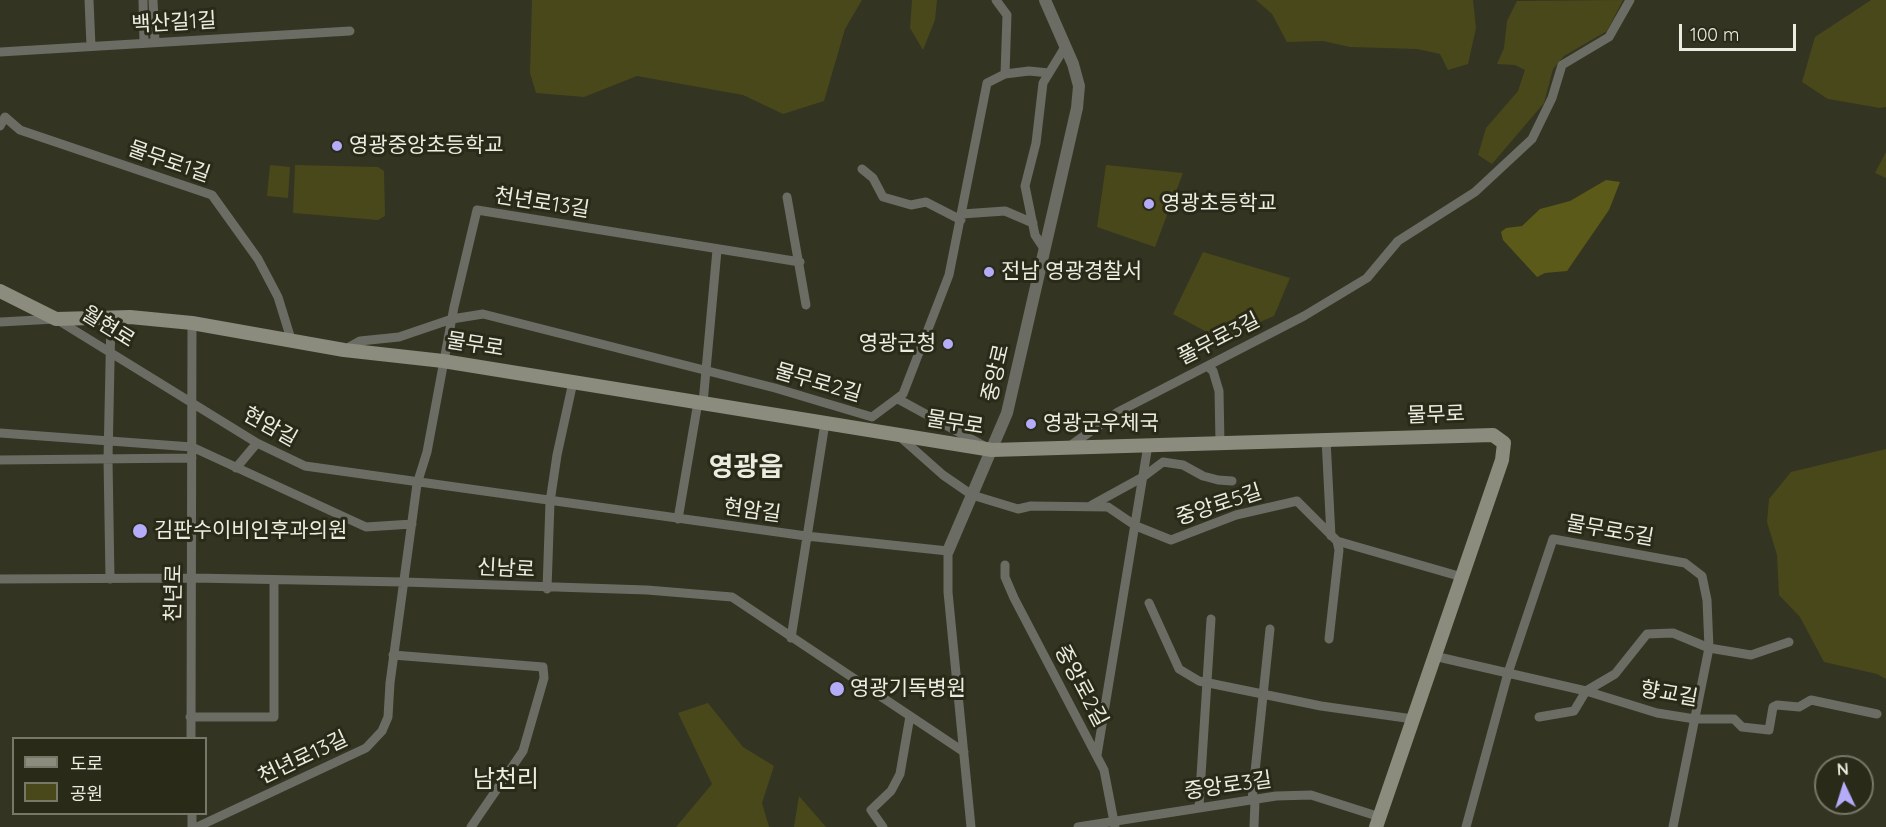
<!DOCTYPE html>
<meta charset="utf-8">
<style>
body{margin:0}
#map{position:relative;width:1886px;height:827px;overflow:hidden;background:#343422;font-family:Quicksand,"Noto Sans KR",sans-serif}
canvas{display:block}
.legend{position:absolute;left:12px;top:737px;width:195px;height:78px;box-sizing:border-box;background:#2a2a19;border:2px solid #787869;margin:0;padding:8px 10px;list-style:none;font-size:18px;color:#ecece1}
.legend li{display:flex;align-items:center;gap:12px;height:30px}
.legend b{width:30px;border:2px solid #787869}
.north{position:absolute;left:1814px;top:755px;width:60px;height:60px;box-sizing:border-box;background:#2a2a19;border:2px solid #787869;border-radius:50%;rotate:356deg;font-size:16px;font-weight:700;line-height:24px;text-align:center;color:#ecece1}
.north::after{content:'';display:block;margin:auto;width:21px;height:27px;background:#b4acf9;clip-path:polygon(50% 0,100% 100%,50% 72%,0 100%)}
.scale{position:absolute;left:1679px;top:24px;width:117px;height:27px;box-sizing:border-box;border:3px solid #ecece1;border-top:0;padding-left:8px;font-size:18px;line-height:21px;white-space:nowrap;color:#ecece1;-webkit-text-stroke:4px #2a2a19;paint-order:stroke}
</style>
<div id="map">
<canvas width="1886" height="827"></canvas>
<ul class="legend">
<li><b style="height:8px;background:#8b8b7e"></b>도로</li>
<li><b style="height:16px;background:#49481b"></b>공원</li>
</ul>
<div class="north">N</div>
<div class="scale">100 m</div>
</div>
<script>
const g = document.querySelector('canvas').getContext('2d');
g.lineJoin = 'round';
function fill(path, color) { g.fillStyle = color; g.fill(path, 'evenodd'); }
const toPath = rows => new Path2D(rows.map(r => 'M' + r).join(''));
function stroke(path, color, width, dash) { g.strokeStyle = color; g.lineWidth = width; g.lineCap = dash ? 'butt' : 'round'; g.setLineDash(dash || []); g.stroke(path); }
function drawText(font, color, halo, rows, align = 'center') {
  g.font = font + ' Quicksand,"Noto Sans KR",sans-serif'; g.lineWidth = 6; g.setLineDash([]); g.textBaseline = 'middle'; g.strokeStyle = halo; g.fillStyle = color; for (const [text, x, y, turn = 0] of rows) {
    g.save(); g.translate(x, y); g.rotate((+turn || 0) * Math.PI / 180); g.textAlign = isNaN(turn) ? turn : align; if (halo) g.strokeText(text, 0, 0); g.fillText(text, 0, 0); g.restore();
  }
}
const green = toPath([
 [532,0,862,0,845,29,824,101,783,114,743,95,637,76,584,97,536,93,530,73],
 [912,0,937,0,935,20,923,50,910,28],
 [1256,0,1473,0,1476,28,1468,64,1448,70,1440,54,1417,49,1350,47,1323,41,1287,42,1272,14],
 [1623,0,1607,31,1564,56,1553,69,1544,103,1492,164,1478,155,1486,128,1518,91,1525,70,1515,65,1497,64,1504,48,1507,21,1517,1],
 [1871,0,1886,0,1886,107,1880,108,1828,99,1802,82,1815,37],
 [1886,152,1886,178,1875,173],
 [270,165,290,167,288,198,267,196],
 [295,165,378,167,384,171,385,216,378,220,293,213],
 [1106,165,1183,173,1155,247,1097,227],
 [1203,252,1290,278,1274,316,1220,339,1173,314],
 [1886,449,1886,679,1877,674,1824,662,1800,617,1779,595,1777,555,1767,522,1769,499,1791,472],
 [708,703,743,747,774,766,762,803,769,827,676,827,712,784,678,713],
 [799,796,826,827,794,827]
]);
const water = toPath([
 [1606,180,1620,182,1609,210,1567,271,1545,273,1537,277,1503,240,1501,232,1506,228,1522,226,1540,209,1570,201]
]);
const minor = toPath([
 [89,0,91,46],
 [143,0,144,43],
 [153,0,155,42],
 [0,52,350,31],
 [1005,74,1029,71,1049,73],
 [0,126,5,117,20,130,212,195,258,259,278,297,291,339],
 [862,169,873,178,883,197,911,205,926,202,961,220],
 [787,197,806,305],
 [962,214,1005,211,1033,223],
 [1045,250,1035,235,1025,186,1036,143,1043,83,1065,47],
 [0,322,56,319,257,443,305,466,806,536,948,551,948,592,971,827],
 [344,350,360,341,399,337,452,319,483,314,775,388,872,417,903,394,949,275,987,83,1005,74,1007,15,996,0],
 [1207,366,1213,371,1219,391,1220,443],
 [898,399,984,446],
 [703,403,717,250],
 [0,433,192,447,366,527,412,524],
 [899,436,943,475,972,495,1018,509,1031,506,1108,507,1136,526,1171,540,1236,515,1297,501,1337,541,1339,550,1329,639],
 [1326,439,1331,536],
 [1067,448,1118,412,1304,316,1367,278,1398,241,1475,192,1532,139,1552,98,1562,65,1609,37,1630,0],
 [0,460,192,458],
 [236,468,257,443],
 [1092,505,1143,477,1163,462,1183,465,1203,476,1218,480,1232,481],
 [678,519,698,402],
 [1337,541,1462,577],
 [1005,565,1005,577,1014,598,1104,770,1115,827],
 [0,579,193,578,404,582,647,590,732,597,964,752],
 [110,579,108,459,111,317],
 [547,589,550,502,557,455,573,382],
 [1149,603,1179,669,1199,681,1321,706,1413,719],
 [791,638,825,423],
 [393,655,543,667,544,678,523,751,471,827],
 [1434,656,1586,691,1657,713,1695,719,1734,719,1742,727,1769,730,1773,707,1777,705,1799,707,1811,700,1877,714],
 [190,717,274,717,274,580],
 [1539,717,1574,711,1586,691,1615,674,1647,634,1673,633,1709,648,1751,655,1789,642],
 [191,738,192,323],
 [1097,755,1148,445],
 [1252,800,1270,629],
 [1199,807,1211,619],
 [192,814,192,827],
 [197,827,366,748,382,731,388,717,390,683,417,484,427,452,454,307,477,210,800,262],
 [883,827,871,810,891,791,900,774,910,716],
 [1078,827,1276,796,1311,795,1380,817],
 [1254,827,1255,801],
 [1466,827,1508,673,1553,539,1685,563,1702,576,1707,600,1709,648,1673,827]
]);
const tertiary = toPath([
 [948,551,1007,413,1077,108,1079,86,1073,64,1045,0]
]);
const secondary = toPath([
 [0,291,56,319,130,317,192,323,344,350,443,361,992,450,1493,435,1504,443,1502,460,1376,827]
]);
const markers = [
 [337,146,6,"#b4acf9"],
 [1149,204,6,"#b4acf9"],
 [989,272,6,"#b4acf9"],
 [948,344,6,"#b4acf9"],
 [1031,424,6,"#b4acf9"],
 [140,531,8,"#b4acf9"],
 [837,689,8,"#b4acf9"]
];
const streetNames = [
 ["백산길1길",174,23,-3],
 ["물무로1길",169,162,19],
 ["천년로13길",542,203,9],
 ["월현로",108,327,32],
 ["풀무로3길",1219,339,-27],
 ["물무로",475,345,9],
 ["중앙로",996,373,-77],
 ["물무로2길",818,383,16],
 ["물무로",1436,415,-2],
 ["물무로",955,423,9],
 ["현암길",270,427,29],
 ["중앙로5길",1219,505,-18],
 ["현암길",752,511,8],
 ["물무로5길",1610,531,10],
 ["신남로",506,569,3],
 ["천년로",174,593,-89],
 ["중앙로2길",1081,686,62],
 ["향교길",1669,694,10],
 ["천년로13길",303,758,-25],
 ["중앙로3길",1228,786,-8]
];
const poiNames = [
 ["영광중앙초등학교",349,146],
 ["영광초등학교",1161,204],
 ["전남 영광경찰서",1001,272],
 ["영광군청",936,344,"right"],
 ["영광군우체국",1043,424],
 ["김판수이비인후과의원",154,531],
 ["영광기독병원",850,689]
];
const quarterNames = [
 ["남천리",506,780]
];
const districtNames = [
 ["영광읍",746,468]
];
fill(green, '#49481b');
fill(water, '#5b5a18');
stroke(minor, '#6b6c63', 9);
stroke(tertiary, '#6b6c63', 12);
stroke(secondary, '#8b8b7e', 14);
for (const [x, y, r, color] of markers) { const dot = new Path2D(); dot.arc(x, y, r, 0, 2 * Math.PI); g.fillStyle = color; g.fill(dot); stroke(dot, '#2a2a19', 2); }
drawText('21px', '#ecece1', '#2a2a19', streetNames);
drawText('21px', '#ecece1', '#2a2a19', poiNames, 'left');
drawText('24px', '#ecece1', '#2a2a19', quarterNames);
drawText('bold 27px', '#ecece1', '#2a2a19', districtNames);
</script>
